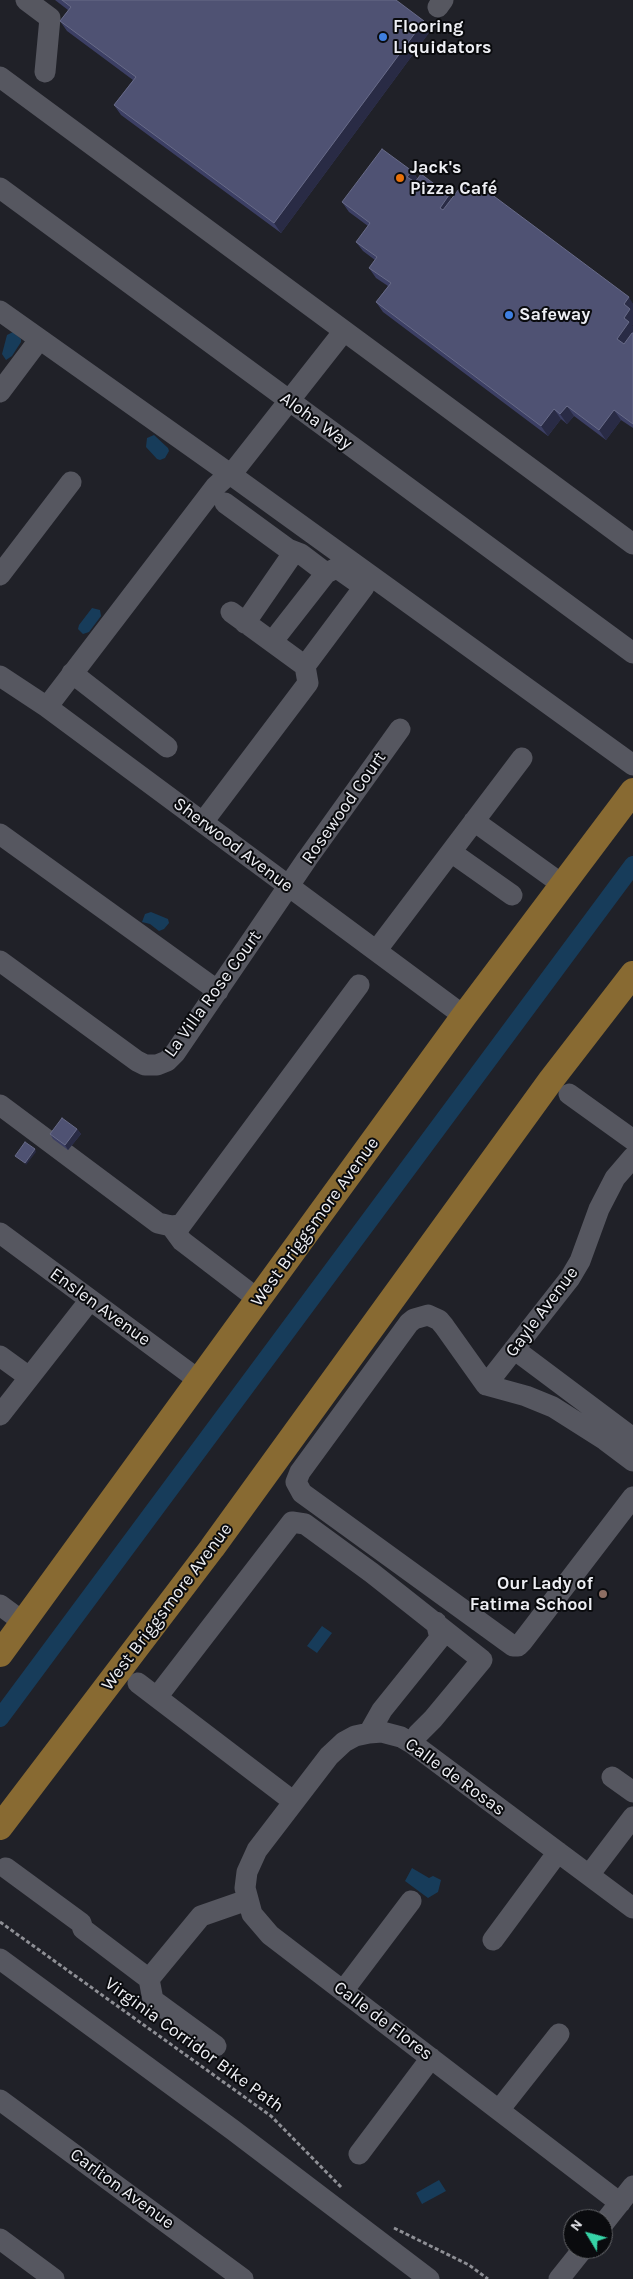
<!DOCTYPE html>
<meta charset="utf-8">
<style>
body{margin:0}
#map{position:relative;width:633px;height:2279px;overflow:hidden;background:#202128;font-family:Karla,sans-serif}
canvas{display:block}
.north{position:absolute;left:563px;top:2209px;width:50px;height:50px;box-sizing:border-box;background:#0a0b0e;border:1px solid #65666a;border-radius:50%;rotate:307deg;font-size:14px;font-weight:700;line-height:20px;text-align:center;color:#eeeff4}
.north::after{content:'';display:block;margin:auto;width:18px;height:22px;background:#36d4a7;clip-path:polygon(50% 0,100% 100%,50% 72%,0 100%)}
</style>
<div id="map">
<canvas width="633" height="2279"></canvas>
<div class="north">N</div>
</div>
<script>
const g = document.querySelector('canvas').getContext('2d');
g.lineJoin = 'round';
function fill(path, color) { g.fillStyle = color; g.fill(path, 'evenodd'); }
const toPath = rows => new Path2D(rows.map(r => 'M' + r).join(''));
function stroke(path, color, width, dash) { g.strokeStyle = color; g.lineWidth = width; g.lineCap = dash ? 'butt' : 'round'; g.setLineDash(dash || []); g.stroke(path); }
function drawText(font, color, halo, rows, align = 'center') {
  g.font = font + ' Karla,sans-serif'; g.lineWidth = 4; g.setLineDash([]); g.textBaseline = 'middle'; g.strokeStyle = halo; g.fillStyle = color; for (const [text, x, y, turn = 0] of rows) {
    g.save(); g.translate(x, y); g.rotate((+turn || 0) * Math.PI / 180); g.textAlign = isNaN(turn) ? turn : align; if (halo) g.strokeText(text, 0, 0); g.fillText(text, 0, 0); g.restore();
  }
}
const water = toPath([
 [13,332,21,339,21,342,12,356,6,360,2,354,7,335],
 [154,435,168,448,169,451,165,458,160,460,157,459,146,447,147,438],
 [92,608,100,610,101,616,89,632,83,634,78,629,79,625],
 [151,912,168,919,169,923,164,929,159,931,150,924,142,922,145,914],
 [322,1626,332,1633,317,1653,307,1646],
 [412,1868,429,1878,433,1876,441,1880,438,1892,428,1898,405,1881],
 [439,2180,446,2191,422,2204,416,2193]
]);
const canal = toPath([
 [0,1718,633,865]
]);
const path = toPath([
 [0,1922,271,2116,342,2188],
 [394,2228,469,2265,488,2279]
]);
const minor = toPath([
 [26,0,50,18,45,72],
 [438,7,443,0],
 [0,77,633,544],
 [0,188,633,653],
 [0,311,230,474,633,765],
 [0,392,39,340],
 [225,503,288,549,301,554,326,573,337,568,364,587,305,666],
 [0,575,71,482],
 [245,623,294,552],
 [272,642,326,573],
 [72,673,167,747],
 [0,676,47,707,464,1016],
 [47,707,216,486,237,467,344,331],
 [474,821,563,885],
 [203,822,308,683,305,666,231,612],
 [0,834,218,991],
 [451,852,512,895],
 [376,951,522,758],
 [0,961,137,1061,145,1065,157,1065,167,1061,175,1053,307,859,400,729],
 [569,1094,633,1140],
 [0,1105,158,1223,171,1226,181,1225,359,985],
 [171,1226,182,1241,259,1300],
 [0,1233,200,1381],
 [514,1349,633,1438],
 [0,1356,29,1377],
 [486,1385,570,1278,580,1261,599,1209,615,1178,633,1157],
 [0,1415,90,1300],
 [633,1461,605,1440,553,1407,526,1396,486,1385,444,1326,439,1320,428,1315,414,1319,409,1323,300,1472,296,1482,302,1493,513,1646,518,1646,522,1642,633,1497],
 [0,1605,23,1622],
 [138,1683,294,1802],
 [157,1697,292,1522,305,1524,372,1573,482,1660,433,1719,418,1734,413,1744],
 [369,1733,382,1710,440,1638,436,1622],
 [612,1777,633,1792],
 [6,1868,81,1923,83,1929,149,1979,153,2000,216,2046],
 [589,1875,633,1817],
 [493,1940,558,1852],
 [0,1959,233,2130,429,2279],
 [149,1979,201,1916,247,1900],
 [343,1991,411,1901],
 [0,2100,243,2279],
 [499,2110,559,2034],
 [359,2154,431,2058],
 [620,2203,270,1935,252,1914,245,1888,247,1872,257,1850,329,1756,344,1742,355,1736,369,1733,382,1732,401,1737,413,1744,633,1908],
 [603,2224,633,2186],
 [0,2239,54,2279],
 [559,2279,583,2249]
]);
const major = toPath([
 [0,1654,464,1016,633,791],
 [0,1827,212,1548,551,1080,633,974]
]);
const wall = toPath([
 [55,0,396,0,431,30,281,233,121,115,114,105,133,80,67,31,60,21,68,10],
 [412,171,418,179,452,199,477,196,633,304,633,311,632,312,633,313,633,324,632,326,633,327,633,428,621,420,606,440,574,416,567,424,561,419,548,436,383,312,376,302,388,286,376,278,369,268,375,260,363,251,356,242,368,226,349,212,342,202],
 [77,1129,81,1134,68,1150,53,1139,50,1134]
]);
const shadedWall = toPath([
 [424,21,431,30,281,233,274,223],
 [412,171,419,181,414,187,407,177],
 [449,195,456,205,447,218,440,208],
 [629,297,633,304,633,311,632,312,633,313,633,324,632,326,633,327,633,336,624,348,617,339,624,318,624,304],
 [567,406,574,416,567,424,560,414],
 [554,409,561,419,548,436,541,426],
 [614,410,621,420,606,440,599,430],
 [77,1129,81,1134,68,1150,65,1145],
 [35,1149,36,1152,26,1165,25,1163]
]);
const building = toPath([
 [62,0,396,0,424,21,274,223,114,105,136,77,60,21,71,7,62,0],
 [382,149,412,171,407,177,415,182,421,174,449,195,440,208,443,210,462,185,477,196,483,188,629,297,624,304,630,309,624,318,629,322,617,339,624,344,632,333,633,333,633,424,614,410,599,430,567,406,560,414,554,409,541,426,376,302,391,283,369,268,377,257,356,242,370,223,342,202,382,149],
 [62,1118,77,1129,65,1145,50,1134,62,1118],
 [25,1142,35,1149,25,1163,15,1156,25,1142]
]);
const markers = [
 [383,37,5,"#3f7fe0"],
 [400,178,5,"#e8710a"],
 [509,315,5,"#3f7fe0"],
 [603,1594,5,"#8d6e63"]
];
const poiNames = [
 ["Flooring",393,27],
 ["Liquidators",393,48],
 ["Jack's",410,168],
 ["Pizza Café",410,189],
 ["Safeway",519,315],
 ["Our Lady of",593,1584,"right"],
 ["Fatima School",593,1605,"right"]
];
const streetNames = [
 ["Aloha Way",316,421,36],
 ["Rosewood Court",344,808,-55],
 ["Sherwood Avenue",233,845,37],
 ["La Villa Rose Court",213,994,-54],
 ["West Briggsmore Avenue",315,1222,-54],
 ["Enslen Avenue",100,1307,36],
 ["Gayle Avenue",542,1312,-53],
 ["West Briggsmore Avenue",167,1607,-53],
 ["Calle de Rosas",455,1777,36],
 ["Calle de Flores",383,2021,37],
 ["Virginia Corridor Bike Path",194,2045,36],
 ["Carlton Avenue",122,2189,36]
];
fill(water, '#173c5a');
stroke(canal, '#173c5a', 18);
stroke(path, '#8e8f95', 3, [4, 2.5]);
stroke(minor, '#565760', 21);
stroke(major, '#886a32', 26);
fill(wall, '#3c3f64');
fill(shadedWall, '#292b45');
fill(building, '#4f5273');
stroke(building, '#686b88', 1);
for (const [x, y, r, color] of markers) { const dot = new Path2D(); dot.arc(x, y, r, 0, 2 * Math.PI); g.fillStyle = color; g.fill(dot); stroke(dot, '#0a0b0e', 2); }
drawText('bold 18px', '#eeeff4', '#0a0b0e', poiNames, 'left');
drawText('18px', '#eeeff4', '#0a0b0e', streetNames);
</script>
